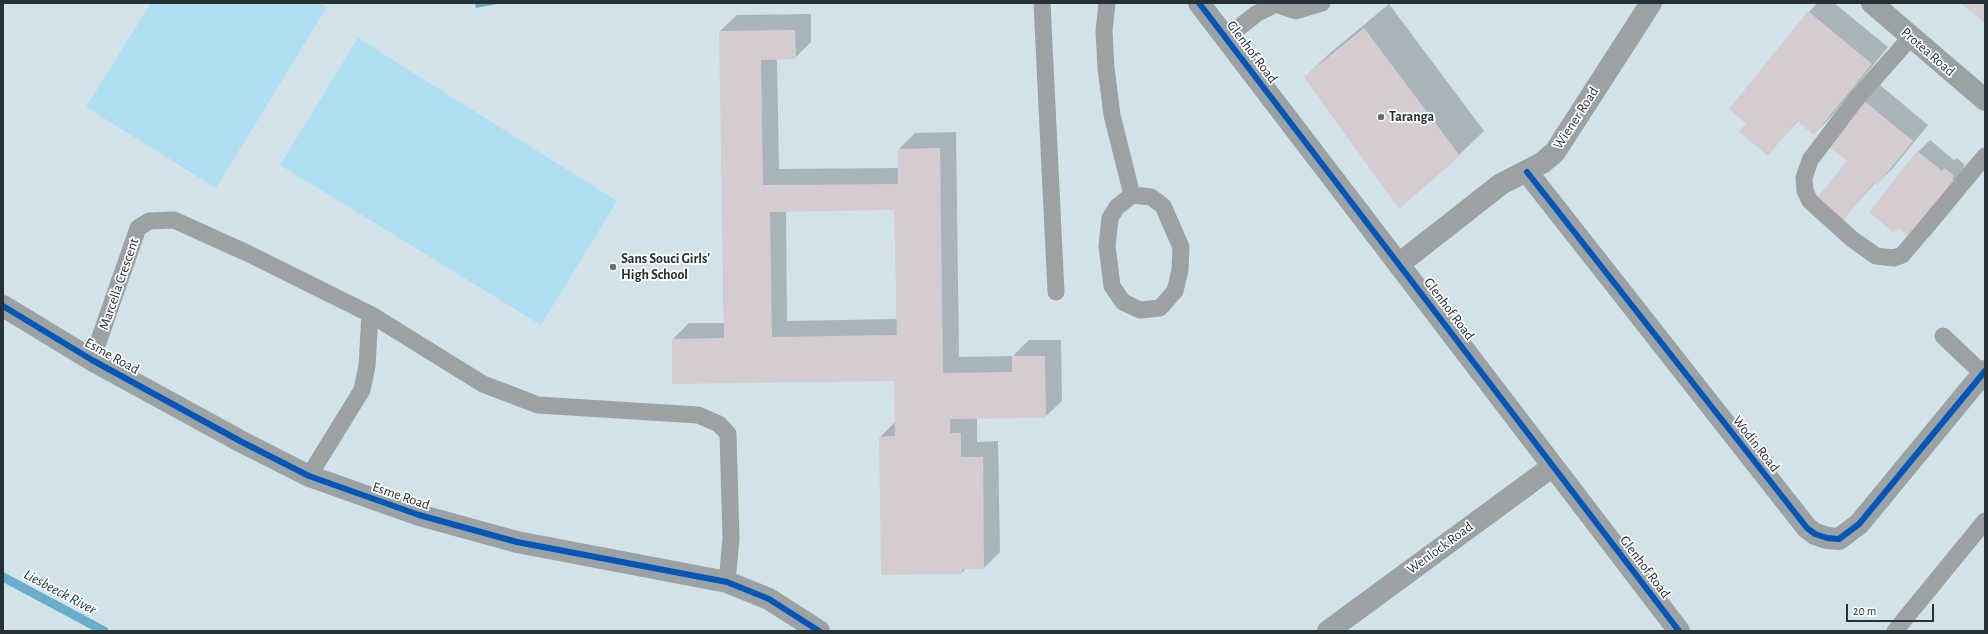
<!DOCTYPE html>
<style>
body{margin:0}
#map{position:relative;width:1988px;height:634px;overflow:hidden;background:#d2e2e9;font-family:"Alegreya Sans",sans-serif}
canvas{display:block}
.frame{position:absolute;inset:0;border:4px solid #253136;pointer-events:none}
.scale{position:absolute;left:1846px;top:604px;width:88px;height:18px;box-sizing:border-box;border:2px solid #253136;border-top:0;padding-left:5px;font-size:12px;line-height:14px;white-space:nowrap;color:#253136;-webkit-text-stroke:3px #fff;paint-order:stroke}
</style>
<div id="map">
<canvas width="1988" height="634"></canvas>
<div class="frame"></div>
<div class="scale">20 m</div>
</div>
<script>
const g = document.querySelector('canvas').getContext('2d');
g.lineJoin = 'round';
function fill(path, color) { g.fillStyle = color; g.fill(path, 'evenodd'); }
const toPath = rows => new Path2D(rows.map(r => 'M' + r).join(''));
function stroke(path, color, width, dash) { g.strokeStyle = color; g.lineWidth = width; g.lineCap = dash ? 'butt' : 'round'; g.setLineDash(dash || []); g.stroke(path); }
function drawText(font, color, halo, rows, align = 'center') {
  g.font = font + ' "Alegreya Sans",sans-serif'; g.lineWidth = 3.5; g.setLineDash([]); g.textBaseline = 'middle'; g.strokeStyle = halo; g.fillStyle = color; for (const [text, x, y, turn = 0] of rows) {
    g.save(); g.translate(x, y); g.rotate((+turn || 0) * Math.PI / 180); g.textAlign = isNaN(turn) ? turn : align; if (halo) g.strokeText(text, 0, 0); g.fillText(text, 0, 0); g.restore();
  }
}
const green = toPath([
 [151,3,321,3,327,7,216,188,86,107],
 [358,38,617,201,541,325,280,165]
]);
const water = toPath([
 [475,3,502,3,476,8]
]);
const shadow = toPath([
 [1817,3,1834,3,1888,47,1830,118,1814,134,1798,121,1768,154,1748,123,1809,12],
 [1389,4,1484,131,1459,155,1399,207,1305,77,1330,53],
 [811,14,811,42,795,58,777,59,779,169,899,168,899,149,915,133,956,132,959,357,1013,356,1029,340,1061,340,1062,401,1045,417,977,418,977,442,998,441,1000,552,984,568,966,568,962,573,880,437,895,422,895,380,673,339,689,323,724,323,720,31,737,15],
 [895,209,897,319,787,321,786,211],
 [1880,85,1928,125,1893,168,1877,184,1875,183,1842,220,1848,161,1864,101],
 [1930,140,1954,160,1957,158,1965,165,1963,167,1967,170,1898,227,1870,212,1918,152]
]);
const stream = toPath([
 [3,577,104,631]
]);
const building = toPath([
 [1960,3,1985,3,1985,23],
 [1808,11,1872,64,1814,135,1797,121,1768,156,1739,132,1746,123,1729,109],
 [1364,28,1460,156,1399,209,1304,77],
 [795,30,796,59,761,60,763,185,898,184,898,149,940,148,943,373,1012,372,1012,356,1045,356,1046,418,950,419,950,433,961,433,961,457,983,457,984,569,962,569,962,574,881,575,879,437,895,436,894,381,672,384,672,339,724,338,719,31],
 [894,210,897,335,772,337,770,212],
 [1863,100,1913,141,1877,185,1874,183,1842,221,1816,199,1847,161,1827,145],
 [1917,151,1942,171,1945,168,1954,176,1952,179,1956,182,1909,237,1898,228,1894,233,1869,212]
]);
const service = toPath([
 [1042,3,1056,292],
 [1107,3,1104,31,1106,68,1112,115,1132,195],
 [1272,3,1296,11,1322,3],
 [1911,37,1857,98,1810,160,1804,178,1805,191,1810,201,1852,239,1876,256,1894,258,1902,255,1922,232,1985,156],
 [1226,38,1256,14,1274,5],
 [1132,195,1151,197,1163,206,1181,247,1180,270,1175,291,1160,308,1140,310,1123,302,1112,286,1107,246,1110,218,1117,207,1132,195],
 [1943,336,1983,374],
 [92,360,138,228,149,221,174,220,247,253,370,314,483,384,538,405,698,415,719,424,728,434,731,539,727,582],
 [309,476,362,390,367,366,370,314],
 [1895,631,1985,521]
]);
const minor = toPath([
 [1199,3,1679,631],
 [1527,172,1807,528,1815,534,1827,538,1839,539,1859,524,1985,371],
 [1399,264,1501,184,1542,163,1555,152,1651,3],
 [3,306,92,360,240,441,309,476,419,515,517,542,727,582,769,599,819,631],
 [1328,631,1553,466]
]);
const secondary = toPath([
 [1872,3,1985,100]
]);
const cycleway = toPath([
 [1199,3,1679,631],
 [1527,172,1807,528,1815,534,1827,538,1839,539,1859,524,1985,371],
 [3,306,92,360,240,441,309,476,419,515,517,542,727,582,769,599,819,631]
]);
const markers = [
 [1381,117,4,"#626f75"],
 [613,267,4,"#626f75"]
];
const streetNames = [
 ["Glenhof Road",1252,52,53],
 ["Protea Road",1928,52,41],
 ["Wiener Road",1576,118,-57],
 ["Marcella Crescent",119,284,-71],
 ["Glenhof Road",1449,309,53],
 ["Esme Road",112,356,29],
 ["Wodin Road",1756,444,52],
 ["Esme Road",401,496,19],
 ["Wenlock Road",1440,548,-36],
 ["Glenhof Road",1645,567,53]
];
const poiNames = [
 ["Taranga",1389,117],
 ["Sans Souci Girls'",621,259],
 ["High School",621,275]
];
const waterNames = [
 ["Liesbeeck River",60,592,28]
];
fill(green, '#afdef3');
fill(water, '#68aeca');
fill(shadow, '#0003');
stroke(stream, '#68aeca', 9);
fill(building, '#d5ccd1');
stroke(service, '#9ca1a4', 17);
stroke(minor, '#9ca1a4', 22);
stroke(secondary, '#99a1a4', 22);
stroke(cycleway, '#0057b8', 6);
for (const [x, y, r, color] of markers) { const dot = new Path2D(); dot.arc(x, y, r, 0, 2 * Math.PI); g.fillStyle = color; g.fill(dot); stroke(dot, '#fff', 1.5); }
drawText('14px', '#253136', '#fff', streetNames);
drawText('bold 14px', '#253136', '#fff', poiNames, 'left');
drawText('italic 15px', '#0f3848', '#fff', waterNames);
</script>
